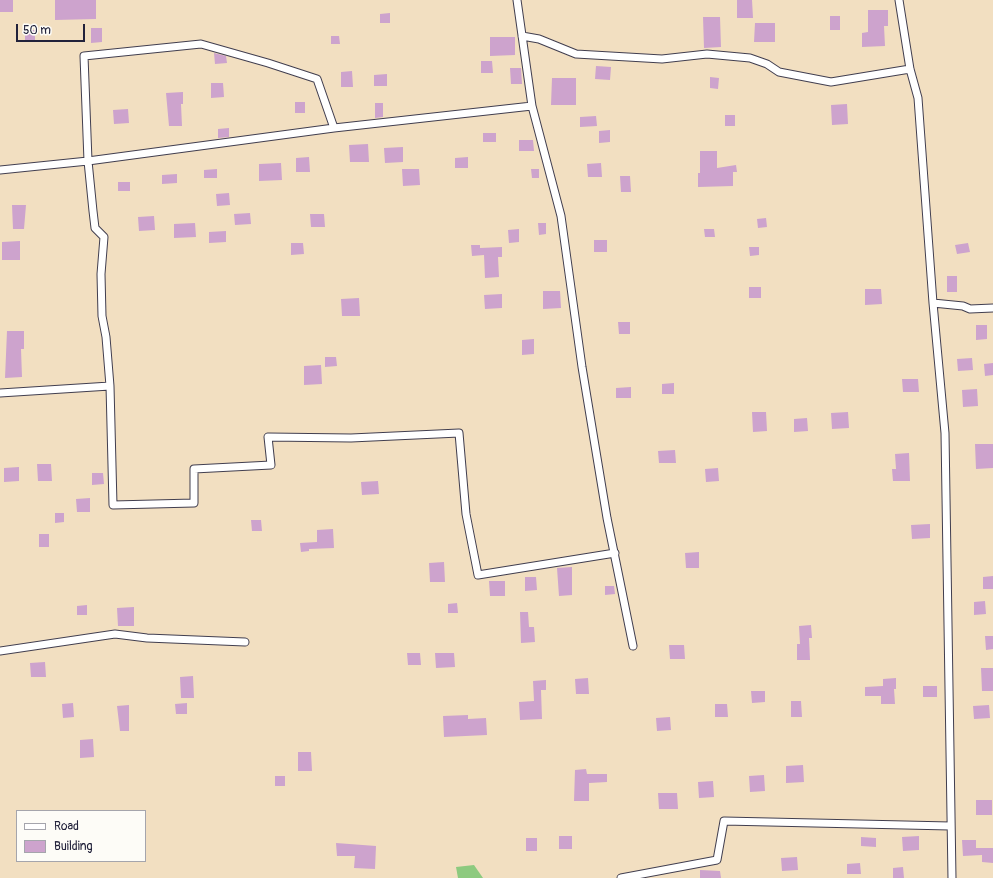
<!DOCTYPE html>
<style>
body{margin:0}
#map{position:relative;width:993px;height:878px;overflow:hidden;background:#f2dfc1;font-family:Pangolin,sans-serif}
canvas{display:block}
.legend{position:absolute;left:16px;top:810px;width:130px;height:52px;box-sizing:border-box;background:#fdfcf7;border:1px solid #a5a5ac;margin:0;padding:5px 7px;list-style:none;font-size:12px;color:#22223b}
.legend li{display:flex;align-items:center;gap:8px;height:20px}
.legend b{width:20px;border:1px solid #a5a5ac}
.scale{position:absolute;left:16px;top:24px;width:69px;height:18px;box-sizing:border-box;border:2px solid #22223b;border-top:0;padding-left:5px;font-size:12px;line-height:14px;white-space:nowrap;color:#22223b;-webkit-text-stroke:3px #fdfcf7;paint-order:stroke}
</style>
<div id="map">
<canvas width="993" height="878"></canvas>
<ul class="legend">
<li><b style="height:5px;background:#fff"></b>Road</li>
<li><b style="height:11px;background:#cda3cd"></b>Building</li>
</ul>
<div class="scale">50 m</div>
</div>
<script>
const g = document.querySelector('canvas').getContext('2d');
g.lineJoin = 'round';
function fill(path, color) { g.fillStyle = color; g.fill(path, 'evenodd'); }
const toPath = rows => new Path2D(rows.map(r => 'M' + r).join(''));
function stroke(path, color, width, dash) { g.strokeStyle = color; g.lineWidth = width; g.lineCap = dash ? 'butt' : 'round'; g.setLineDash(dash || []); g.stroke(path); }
const green = toPath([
 [474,865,483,878,458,878,456,867]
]);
const building = toPath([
 [0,0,13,0,13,12,0,12],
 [55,0,96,0,96,19,55,20],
 [737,0,752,0,753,18,737,18],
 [868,10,888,10,888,26,884,26,885,46,862,47,862,33,868,32],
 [390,13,390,23,380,23,380,14],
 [830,16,840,16,840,30,830,30],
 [703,17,720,17,721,47,704,48],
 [755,23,775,23,775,42,754,42],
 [91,28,102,28,102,42,91,43],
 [25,30,35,30,35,40,25,40],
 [331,36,339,36,340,44,331,44],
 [490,37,515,37,515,55,490,56],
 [214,53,226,56,227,63,215,64],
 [481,61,492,61,493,73,481,73],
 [596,66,611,67,610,80,595,79],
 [510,68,521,68,522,84,511,84],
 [352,71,353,87,341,87,341,72],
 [387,74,387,86,374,86,374,75],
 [710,77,719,78,718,89,710,88],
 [552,78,576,78,576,105,551,105],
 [211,83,223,83,224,97,211,98],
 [183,92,183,104,181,104,182,126,169,126,166,93],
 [295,102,305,102,305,113,295,113],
 [375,103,383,103,383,117,375,118],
 [847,104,848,124,832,125,831,105],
 [128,109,129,123,114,124,113,110],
 [725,115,735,115,735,126,725,126],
 [596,116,597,126,580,127,580,117],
 [229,128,229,137,218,138,218,129],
 [610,130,610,142,599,143,599,131],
 [483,133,496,133,496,142,483,142],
 [519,140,533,140,534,151,519,151],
 [368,144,369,162,350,162,349,145],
 [403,147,403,162,385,163,384,148],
 [700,151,717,151,717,168,736,165,737,172,733,172,733,186,698,187,698,173,700,173],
 [309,157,310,172,296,172,296,158],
 [468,157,468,168,455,168,455,158],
 [281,163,282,180,259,181,259,164],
 [601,163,602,177,588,177,587,164],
 [217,169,217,178,204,178,204,170],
 [402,169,419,169,420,185,403,186],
 [531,169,539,169,539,178,532,178],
 [177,174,177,183,162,184,162,175],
 [620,176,630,176,631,192,621,192],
 [118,182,130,182,130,191,118,191],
 [229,193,230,205,217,206,216,194],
 [12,205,26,205,24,229,13,229],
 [250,213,251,224,235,225,234,214],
 [310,214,324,214,325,227,311,227],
 [154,216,155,230,139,231,138,217],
 [766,218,767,227,758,228,757,219],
 [195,223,196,237,174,238,174,224],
 [538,223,546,223,546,234,539,235],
 [519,229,519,242,509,243,508,230],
 [704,229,714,229,715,237,705,237],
 [226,231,226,242,209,243,209,232],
 [594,240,607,240,607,252,594,252],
 [20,241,20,260,2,260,2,242],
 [291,243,303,243,304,254,291,255],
 [968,243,970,252,957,254,955,245],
 [471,245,480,245,480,248,502,247,502,257,498,257,499,277,485,278,484,255,472,256],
 [749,247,759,247,759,255,750,256],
 [947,276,957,276,957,292,947,292],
 [749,287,761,287,761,298,749,298],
 [865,289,881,289,882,304,865,305],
 [543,291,560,291,561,308,543,309],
 [502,294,502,308,485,309,484,295],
 [359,298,360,316,342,316,341,299],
 [618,322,630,322,630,334,619,334],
 [976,325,987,325,987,339,976,340],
 [7,331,24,331,24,349,21,349,22,377,5,378],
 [534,339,534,354,522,355,522,340],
 [325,357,336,357,337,366,325,367],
 [972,358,973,370,958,371,957,359],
 [993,363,993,375,985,376,984,364],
 [321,365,322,384,304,385,304,366],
 [902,379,918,379,919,392,903,392],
 [674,383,674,394,662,394,662,384],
 [631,387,631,398,616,398,616,388],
 [977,389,978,406,963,407,962,390],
 [752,412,766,412,767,431,753,432],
 [848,412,849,428,832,429,831,413],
 [807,418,808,431,794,432,794,419],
 [975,444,993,444,993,468,976,469],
 [675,450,676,463,659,463,658,451],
 [909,453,910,481,893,481,892,469,896,469,895,454],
 [37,464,51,464,52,481,38,481],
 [19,467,19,481,4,482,4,468],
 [718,468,719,481,706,482,705,469],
 [92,473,103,473,104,484,92,485],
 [378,481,379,494,362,495,361,482],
 [90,498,90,512,77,512,76,499],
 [55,513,64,513,64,522,55,523],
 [251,520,261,520,262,531,252,531],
 [930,524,930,538,912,539,911,525],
 [333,529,334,548,309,549,309,551,301,552,300,543,317,542,317,530],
 [39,534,49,534,49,547,39,547],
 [699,552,699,568,686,568,685,553],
 [444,562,445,582,430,582,429,563],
 [572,567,572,595,559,596,557,568],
 [993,576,993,589,983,589,983,577],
 [525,577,536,577,537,590,525,591],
 [489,581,505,581,505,596,490,596],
 [605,586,614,586,615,594,605,595],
 [985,601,986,614,974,615,974,602],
 [457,603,458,613,448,613,448,604],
 [87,605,87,615,77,615,77,606],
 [134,607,134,626,118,626,117,608],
 [520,612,528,612,529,627,534,627,535,642,521,643],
 [811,625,812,638,809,638,810,660,797,660,797,644,800,644,799,626],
 [985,636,993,636,993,649,986,650],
 [669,645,684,645,685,659,670,659],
 [407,653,420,653,421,665,408,665],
 [435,653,454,653,455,667,436,668],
 [45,662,46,677,31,677,30,663],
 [981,668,993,668,993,691,982,691],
 [193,676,194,698,181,698,180,677],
 [588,678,589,694,576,694,575,679],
 [896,678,896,689,894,689,895,704,881,704,881,696,865,696,865,687,883,686,883,679],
 [546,680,546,690,541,690,542,719,520,720,519,702,534,701,533,681],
 [923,686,937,686,937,697,923,697],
 [751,691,765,691,765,702,752,703],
 [791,701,801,701,802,717,791,717],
 [73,703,74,717,63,718,62,704],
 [187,703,187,714,176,714,175,704],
 [715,704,727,704,728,717,715,717],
 [129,705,129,731,120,731,117,706],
 [989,705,990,718,974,719,973,706],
 [468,715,468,719,486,718,487,735,444,737,443,716],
 [670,717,671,730,657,731,656,718],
 [93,739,94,757,80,758,80,740],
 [298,752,311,752,312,771,298,771],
 [803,765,804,782,786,783,786,766],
 [586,769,587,774,607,774,607,782,589,783,589,801,574,801,575,770],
 [764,775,765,791,750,792,749,776],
 [275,776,285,776,285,786,275,786],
 [713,781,714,797,699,798,698,782],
 [658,793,677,793,678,809,659,809],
 [976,800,992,800,992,815,976,815],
 [559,836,572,836,572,849,559,849],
 [919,836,919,850,903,851,902,837],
 [861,837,876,838,876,847,861,846],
 [526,838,537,838,537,851,526,851],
 [962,840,976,840,976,848,993,848,993,863,982,862,982,855,963,856],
 [336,843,376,846,375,869,354,868,355,856,337,856],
 [797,857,798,870,782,871,781,858],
 [860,863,861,874,847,874,847,864],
 [903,867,904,878,893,878,893,868],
 [700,870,720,871,721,878,700,878]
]);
const minor = toPath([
 [899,0,910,69,918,98,933,303,945,433,952,878],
 [522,36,539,39,576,54,662,59,707,54,750,58,767,64,779,72,831,82,910,69],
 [532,106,561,216,582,367,607,518,633,646],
 [0,170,88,161,334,128,532,106,517,0],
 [933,303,963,306,970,309,993,308],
 [110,386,113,505,194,503,194,469,271,465,268,437,351,438,459,433,466,514,478,575,615,553],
 [0,393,110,386,106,337,102,316,101,274,104,237,95,228,93,211,88,161,84,56,201,44,268,63,317,79,334,128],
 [0,651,115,634,147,638,245,642],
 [621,878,717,860,724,821,950,826]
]);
fill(green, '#8dca7f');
fill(building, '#cda3cd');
stroke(minor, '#413e4f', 9);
stroke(minor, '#fff', 7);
</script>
